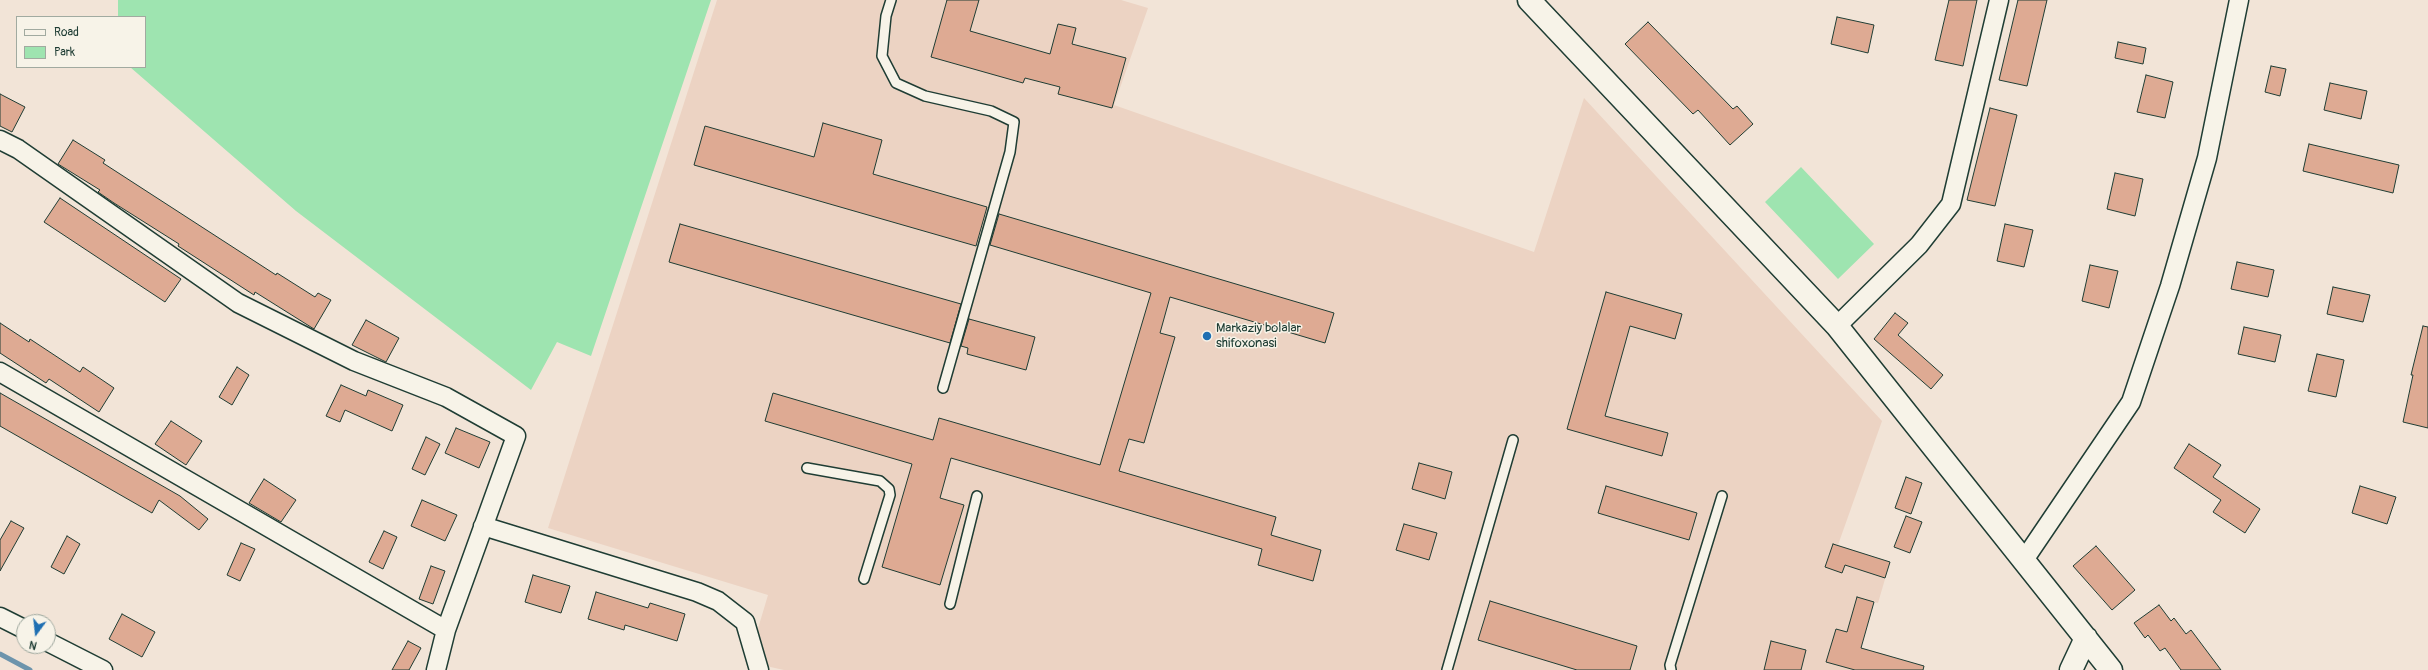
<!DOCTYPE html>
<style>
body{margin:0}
#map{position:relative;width:2428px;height:670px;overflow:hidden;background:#f2e4d7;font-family:Pangolin,sans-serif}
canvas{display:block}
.legend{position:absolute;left:16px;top:16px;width:130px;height:52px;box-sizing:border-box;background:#f7f3e8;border:1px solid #a1aaa0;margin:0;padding:5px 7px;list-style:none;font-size:12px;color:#1f3d34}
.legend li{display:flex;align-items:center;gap:8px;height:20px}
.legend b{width:20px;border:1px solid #a1aaa0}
.north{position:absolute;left:16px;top:614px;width:40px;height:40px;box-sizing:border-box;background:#f7f3e8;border:1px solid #a1aaa0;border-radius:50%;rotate:195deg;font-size:11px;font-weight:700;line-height:16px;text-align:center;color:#1f3d34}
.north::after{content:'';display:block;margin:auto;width:14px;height:18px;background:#1f6fb2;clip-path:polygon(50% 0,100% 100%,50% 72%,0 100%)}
</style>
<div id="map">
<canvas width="2428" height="670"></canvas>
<ul class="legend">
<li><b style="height:5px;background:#f7f3e8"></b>Road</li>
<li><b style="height:11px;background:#9ee4b0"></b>Park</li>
</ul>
<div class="north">N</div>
</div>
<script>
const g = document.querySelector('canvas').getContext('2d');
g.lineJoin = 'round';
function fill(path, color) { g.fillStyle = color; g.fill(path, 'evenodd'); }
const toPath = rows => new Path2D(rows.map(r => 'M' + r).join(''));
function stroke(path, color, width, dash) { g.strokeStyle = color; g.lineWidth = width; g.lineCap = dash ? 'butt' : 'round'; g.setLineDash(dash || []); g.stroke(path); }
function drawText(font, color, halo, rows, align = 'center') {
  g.font = font + ' Pangolin,sans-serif'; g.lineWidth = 3; g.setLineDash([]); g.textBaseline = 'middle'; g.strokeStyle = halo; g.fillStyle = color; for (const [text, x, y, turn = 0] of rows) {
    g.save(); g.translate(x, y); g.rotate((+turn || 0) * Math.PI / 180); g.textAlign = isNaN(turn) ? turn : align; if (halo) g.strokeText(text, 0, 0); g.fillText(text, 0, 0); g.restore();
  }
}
const built = toPath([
 [717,0,1121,0,1148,8,1114,105,1534,252,1584,98,1882,421,1838,545,1890,562,1878,603,1874,602,1858,647,1891,656,1906,670,784,670,748,662,768,595,548,528]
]);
const green = toPath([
 [118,0,711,0,591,356,557,342,531,390,296,211,130,67,145,67,145,17,118,17],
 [1801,167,1874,244,1838,279,1765,202]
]);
const stream = toPath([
 [0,654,30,670]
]);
const building = toPath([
 [947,0,979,0,970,31,1050,54,1058,24,1076,28,1072,44,1126,58,1112,108,1058,94,1060,87,1025,78,1023,83,931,57,947,0],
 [1949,0,1977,0,1963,66,1935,60,1949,0],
 [2018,0,2047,0,2027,86,1999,80,2018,0],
 [1837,17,1874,25,1868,53,1831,44,1837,17],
 [1648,22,1733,109,1737,106,1753,124,1730,145,1698,110,1693,114,1625,44,1648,22],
 [2118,42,2146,48,2143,64,2115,58,2118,42],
 [2271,66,2286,69,2280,96,2265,92,2271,66],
 [2146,75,2173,82,2165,118,2137,112,2146,75],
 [2330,83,2367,91,2361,119,2324,110,2330,83],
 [0,94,25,107,12,132,0,126,0,94],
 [1990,108,2017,115,1995,206,1967,200,1990,108],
 [823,123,882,140,873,174,987,207,976,246,694,165,705,126,814,157,823,123],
 [73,140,105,160,103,163,276,275,277,273,315,297,318,293,331,300,314,329,255,292,254,295,178,246,179,244,114,203,98,192,100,190,58,164,73,140],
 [2309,144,2399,165,2393,193,2303,171,2309,144],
 [2115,173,2143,179,2135,216,2107,209,2115,173],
 [60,198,181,279,165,302,44,222,60,198],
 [999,214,1334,313,1325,343,1170,297,1160,333,1175,337,1144,443,1129,439,1119,471,1276,517,1271,535,1321,550,1313,581,1258,565,1262,549,951,458,940,498,964,505,940,585,882,567,912,464,765,421,773,393,933,440,939,418,1100,465,1151,293,990,245,999,214],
 [680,224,961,304,950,343,669,262,680,224],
 [2005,224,2033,230,2024,267,1997,261,2005,224],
 [2237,262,2274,270,2268,297,2231,289,2237,262],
 [2090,265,2118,271,2109,308,2082,301,2090,265],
 [2333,287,2370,295,2363,322,2327,314,2333,287],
 [1606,292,1682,314,1675,339,1630,326,1605,416,1668,433,1662,456,1567,429,1606,292],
 [1895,313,1908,323,1898,335,1943,375,1931,389,1874,339,1895,313],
 [969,319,1035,337,1026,370,967,354,968,348,961,346,969,319],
 [366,320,399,338,386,362,352,345,366,320],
 [0,323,29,342,30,339,80,372,83,367,114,388,99,412,49,379,46,383,0,353,0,323],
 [2423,326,2428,327,2428,428,2403,422,2413,375,2411,375,2423,326],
 [2244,327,2281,335,2275,362,2238,354,2244,327],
 [2317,354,2344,360,2336,397,2308,391,2317,354],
 [237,367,249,375,232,405,219,397,237,367],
 [341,385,366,396,368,390,403,405,392,431,345,410,340,422,326,416,341,385],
 [0,393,180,496,208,519,199,530,159,500,152,513,0,426,0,393],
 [171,421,202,441,186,465,155,444,171,421],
 [456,428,490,442,479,468,445,453,456,428],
 [426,437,440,444,425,475,412,469,426,437],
 [2189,444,2221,465,2213,477,2260,509,2245,533,2213,512,2221,500,2174,468,2189,444],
 [1419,463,1452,472,1445,499,1412,489,1419,463],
 [1906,477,1922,483,1911,514,1895,508,1906,477],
 [264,479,296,500,281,522,249,503,264,479],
 [1606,486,1697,513,1689,540,1598,513,1606,486],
 [2360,486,2396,497,2387,524,2352,513,2360,486],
 [422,500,457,515,445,541,411,526,422,500],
 [1906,516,1922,522,1910,553,1894,547,1906,516],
 [11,521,24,528,0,571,0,540,11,521],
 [1404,524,1437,533,1429,560,1396,550,1404,524],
 [384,531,397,537,383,569,369,562,384,531],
 [67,536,80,544,64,574,51,567,67,536],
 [241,543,255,549,240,581,227,575,241,543],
 [1833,544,1890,562,1885,578,1845,565,1842,573,1825,567,1833,544],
 [2096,546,2135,590,2112,610,2073,566,2096,546],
 [431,566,445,571,433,604,419,599,431,566],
 [533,575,570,586,561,613,525,602,533,575],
 [596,592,648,608,650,603,685,614,677,641,625,625,624,630,588,619,596,592],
 [1857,597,1874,602,1861,648,1924,666,1923,670,1855,670,1826,662,1836,629,1847,632,1857,597],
 [1490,601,1637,646,1630,670,1577,670,1478,640,1490,601],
 [2159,605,2171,621,2174,618,2186,634,2191,630,2221,670,2181,670,2165,648,2160,651,2148,635,2145,638,2134,623,2159,605],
 [122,614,155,632,142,657,109,639,122,614],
 [408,641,421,648,409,670,392,670,408,641],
 [1771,641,1806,650,1801,670,1764,670,1771,641]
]);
const lane = toPath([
 [891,0,886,16,882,56,896,83,925,96,991,111,1014,122,1010,152,943,388],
 [807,468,880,481,889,489,890,495,864,579],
 [950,604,977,496],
 [1447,670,1513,440],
 [1671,670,1670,665,1722,496]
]);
const street = toPath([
 [0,140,18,149,238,303,354,361,446,397,516,436,446,630,436,670],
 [1837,326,1919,245,1951,204,1999,0],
 [0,372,446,630],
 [483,526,697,592,718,601,745,622,759,670],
 [2024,560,2131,402,2170,286,2207,158,2239,0],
 [0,617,24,629],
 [48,642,103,670]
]);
const secondary = toPath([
 [1529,0,1837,326,2111,670],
 [2071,670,2086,638]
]);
const markers = [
 [1207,336,5,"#1f6fb2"]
];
const poiNames = [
 ["Markaziy bolalar",1216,329],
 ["shifoxonasi",1216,344]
];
fill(built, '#ecd3c3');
fill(green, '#9ee4b0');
stroke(stream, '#6d94ac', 5);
fill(building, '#deaa93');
stroke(building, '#1f3d34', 1);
stroke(lane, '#1f3d34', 12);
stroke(street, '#1f3d34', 21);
stroke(secondary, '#1f3d34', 25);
stroke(lane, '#f7f3e8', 9);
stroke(street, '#f7f3e8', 18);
stroke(secondary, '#f7f3e8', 22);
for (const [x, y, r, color] of markers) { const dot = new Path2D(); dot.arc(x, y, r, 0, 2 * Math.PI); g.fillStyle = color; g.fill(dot); stroke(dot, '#f7f3e8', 1.5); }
drawText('13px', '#1f3d34', '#f7f3e8', poiNames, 'left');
</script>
